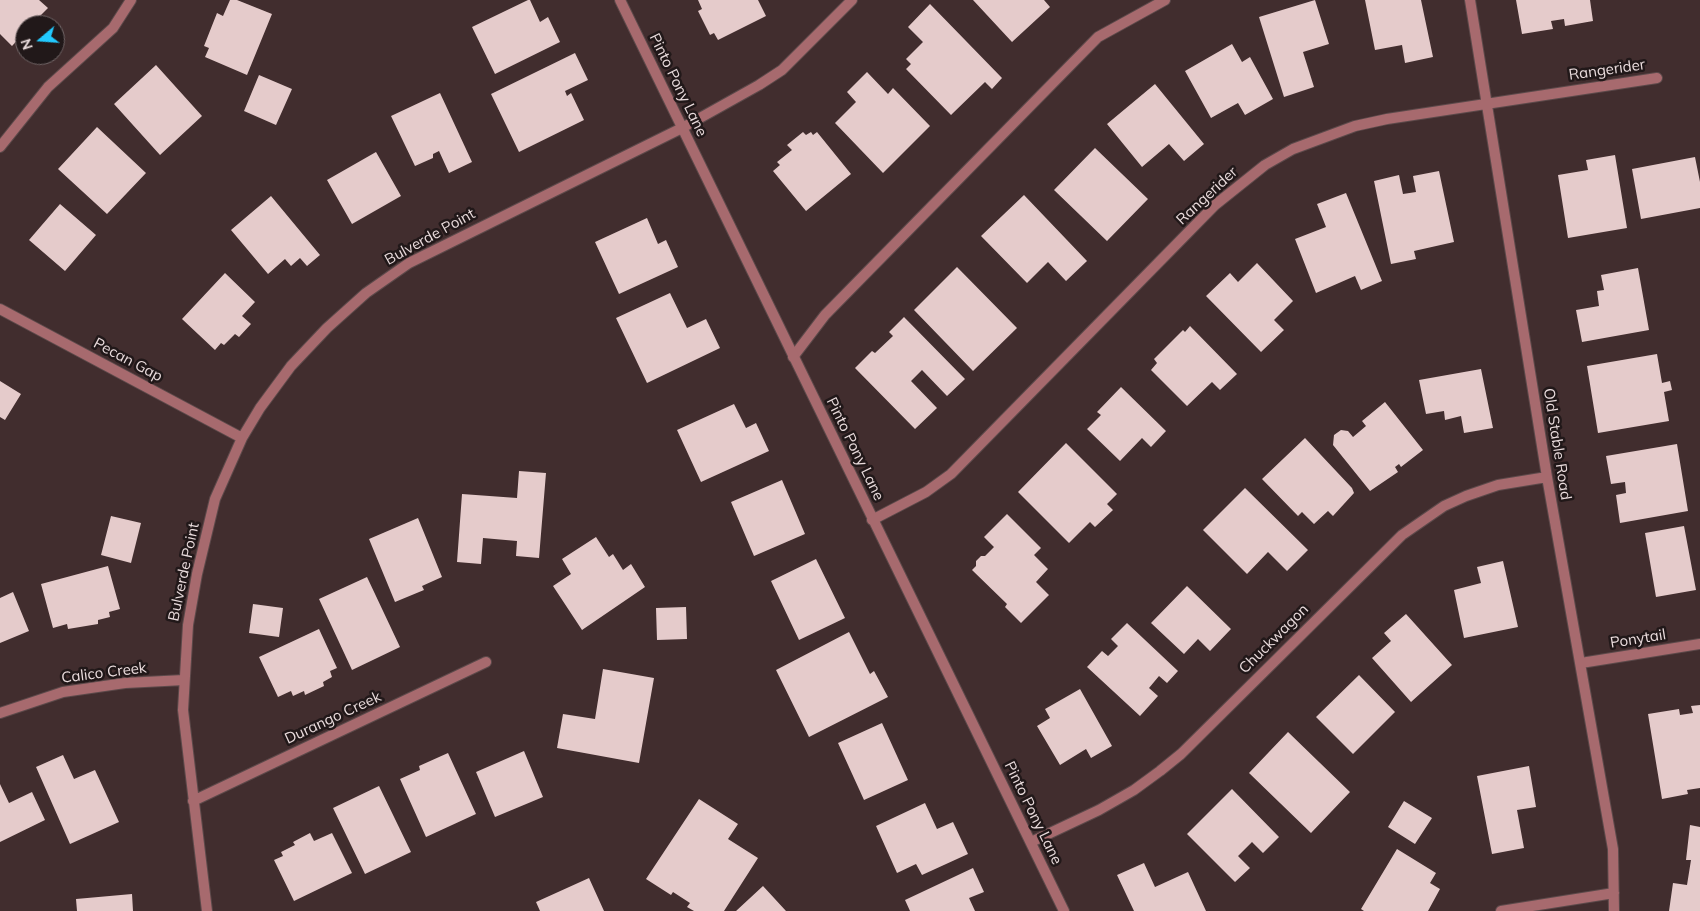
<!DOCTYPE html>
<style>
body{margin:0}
#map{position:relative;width:1700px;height:911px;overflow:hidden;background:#412d2e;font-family:Mulish,sans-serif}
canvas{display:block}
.north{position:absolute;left:15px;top:15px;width:50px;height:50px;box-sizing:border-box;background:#211819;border:1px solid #716667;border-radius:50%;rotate:252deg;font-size:14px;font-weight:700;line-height:20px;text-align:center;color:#eadcdd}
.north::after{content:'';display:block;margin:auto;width:18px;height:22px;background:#22c9fe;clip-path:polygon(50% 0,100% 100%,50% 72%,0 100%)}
</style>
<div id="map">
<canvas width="1700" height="911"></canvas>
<div class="north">N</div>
</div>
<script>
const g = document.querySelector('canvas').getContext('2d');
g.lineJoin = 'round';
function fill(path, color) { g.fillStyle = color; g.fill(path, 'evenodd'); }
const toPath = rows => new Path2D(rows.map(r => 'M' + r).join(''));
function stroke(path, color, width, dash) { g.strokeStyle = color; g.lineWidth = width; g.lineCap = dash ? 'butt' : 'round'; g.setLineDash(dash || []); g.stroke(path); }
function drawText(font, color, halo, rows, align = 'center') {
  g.font = font + ' Mulish,sans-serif'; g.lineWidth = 5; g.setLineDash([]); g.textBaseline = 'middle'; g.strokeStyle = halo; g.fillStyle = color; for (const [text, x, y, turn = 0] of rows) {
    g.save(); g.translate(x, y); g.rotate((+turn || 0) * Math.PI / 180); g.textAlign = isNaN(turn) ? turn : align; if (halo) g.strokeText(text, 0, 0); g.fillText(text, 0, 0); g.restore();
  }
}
const building = toPath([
 [0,0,39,0,48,8,31,25,25,25,25,32,12,46,0,34],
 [230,0,237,0,272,14,247,75,205,57,209,48,204,46,217,13,223,16],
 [528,0,530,0,540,22,548,17,560,42,495,74,472,27],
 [698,0,758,0,766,16,718,40,714,33,710,35,698,11,702,9],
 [973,0,1044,0,1050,7,1012,42],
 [1315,0,1329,44,1303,52,1314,87,1284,97,1259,17],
 [1365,0,1421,0,1433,57,1405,63,1402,45,1375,50],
 [1516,0,1590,0,1593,21,1565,26,1564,19,1551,21,1553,29,1522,34],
 [930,4,1002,78,992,89,985,82,951,115,906,69,911,64,906,59,923,42,908,27],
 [1232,44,1242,62,1250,57,1273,99,1245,115,1238,103,1211,118,1185,71],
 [575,53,588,80,565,91,567,96,571,93,584,120,519,152,491,94],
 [156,65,202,116,160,155,114,104],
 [867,72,888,94,893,88,930,126,883,173,835,123,856,102,847,92],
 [259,75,292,89,276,125,244,111],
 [1155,84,1204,144,1184,161,1169,144,1142,167,1107,124],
 [440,93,472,162,449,173,439,151,433,154,433,158,415,166,391,116],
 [97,127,146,173,107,214,58,169],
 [803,132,806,135,811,132,813,135,817,132,851,174,806,211,773,171,780,165,777,162,792,150,787,145],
 [1095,148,1148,199,1107,241,1054,190],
 [376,152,401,196,352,224,327,180],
 [1615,155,1627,228,1568,238,1558,175,1588,170,1586,160],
 [1695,157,1700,182,1700,208,1641,219,1632,169],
 [1439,171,1454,242,1414,251,1416,259,1391,264,1374,181,1399,175,1403,194,1416,192,1413,176],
 [1346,193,1382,281,1361,290,1355,276,1316,293,1295,239,1326,227,1317,204],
 [1024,195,1087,261,1066,281,1048,262,1027,283,981,236],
 [271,196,320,255,307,266,300,258,291,266,285,259,268,274,231,230],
 [60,204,96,235,65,271,29,240],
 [647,218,658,244,666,240,678,267,619,294,595,242],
 [1257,263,1293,301,1274,320,1284,330,1261,352,1206,296,1230,273,1238,282],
 [957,267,1017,328,973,371,914,310],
 [1638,268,1649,330,1582,342,1576,310,1599,306,1597,291,1604,290,1601,275],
 [225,273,255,302,242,316,251,324,239,337,235,334,224,345,221,343,215,350,182,319],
 [670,293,687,328,706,319,720,348,647,383,616,318],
 [904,317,965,379,947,396,922,370,911,381,937,408,915,429,855,368,872,351,875,353,893,336,889,332],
 [1190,326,1237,374,1220,390,1212,382,1187,406,1151,370,1157,363,1154,359,1183,330,1185,332],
 [1657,354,1662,383,1670,381,1672,390,1664,392,1669,421,1598,433,1587,366],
 [1481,369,1493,428,1464,433,1461,416,1445,420,1444,411,1426,414,1419,380],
 [0,381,21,394,5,420,0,417],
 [1121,387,1166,431,1151,447,1142,438,1120,461,1087,429,1101,415,1097,412],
 [1385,402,1423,450,1401,467,1399,464,1395,467,1398,472,1370,491,1333,445,1334,435,1341,430,1348,431,1353,437,1366,426,1362,421],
 [734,404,746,428,756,423,769,451,701,482,677,430],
 [1305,438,1352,488,1354,493,1333,516,1328,511,1314,524,1302,512,1298,516,1262,479],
 [1066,443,1117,494,1107,504,1113,510,1095,527,1090,522,1069,543,1018,492],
 [1677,444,1688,511,1620,523,1616,495,1626,493,1625,482,1611,484,1606,456],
 [519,471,546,473,539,558,516,556,517,541,483,538,481,564,457,562,462,494,517,498],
 [782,480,805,534,754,556,731,502],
 [1245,488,1308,550,1287,571,1268,552,1247,574,1203,530],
 [1007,514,1041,548,1034,555,1048,569,1036,582,1049,595,1021,623,1005,607,1007,604,972,570,976,566,976,561,981,556,985,556,994,547,984,537],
 [111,516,141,523,131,563,101,555],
 [418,518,442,577,422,586,424,590,395,602,369,539],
 [1684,526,1696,590,1656,597,1645,533],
 [596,537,609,557,613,554,623,570,631,564,645,587,582,630,553,586,571,574,562,559],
 [816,559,845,618,799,640,771,581],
 [1503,561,1518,627,1464,638,1454,590,1481,583,1477,567],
 [108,566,120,609,109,612,110,617,98,620,98,624,68,629,67,624,53,628,41,584],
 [367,577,400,647,352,670,319,599],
 [1187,586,1231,629,1210,651,1198,639,1184,654,1151,623],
 [13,592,29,631,0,643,0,598],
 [253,604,283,608,279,637,249,633],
 [686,607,687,639,657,640,656,608],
 [1406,614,1452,665,1411,702,1372,658,1391,641,1384,633],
 [1127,623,1178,671,1167,683,1159,676,1149,688,1158,696,1140,716,1087,667,1102,651,1108,656,1118,646,1111,639],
 [319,629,337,668,330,671,332,677,323,682,324,686,305,695,304,691,293,696,291,691,278,697,259,657],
 [849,632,870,674,874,671,888,697,809,737,776,670],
 [603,669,654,678,639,763,557,748,563,714,595,719],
 [1359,675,1395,712,1353,754,1316,717],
 [1080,689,1112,746,1091,758,1086,749,1060,765,1037,726,1050,718,1045,709],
 [1700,705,1700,788,1687,790,1688,794,1662,799,1648,714,1679,709,1680,715,1693,713,1691,706],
 [882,723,908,780,864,800,838,743],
 [1288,732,1350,792,1311,833,1249,773],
 [524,751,543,797,495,817,476,772],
 [448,753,476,814,426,837,400,779,420,770,419,766],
 [63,755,74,779,95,770,119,822,70,844,36,767],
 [1529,766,1536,807,1517,810,1524,848,1492,854,1477,776],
 [0,784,9,803,32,792,45,820,0,842],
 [379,786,411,852,365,874,333,808],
 [1232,789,1279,837,1263,853,1252,842,1238,856,1250,868,1235,882,1187,834],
 [699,799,738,824,728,839,758,858,724,911,694,911,687,907,690,903,673,892,671,895,646,879],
 [1404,801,1432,818,1415,844,1388,827],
 [925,803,937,829,953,822,968,854,922,875,916,864,897,873,876,826],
 [1690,825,1700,827,1700,911,1669,911,1673,883,1687,885,1691,860,1686,860],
 [310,833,314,841,332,833,352,873,294,901,274,860,283,856,281,852,295,845,293,842],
 [1397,849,1436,873,1430,883,1440,889,1428,911,1364,911,1361,909],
 [1144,863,1155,887,1188,872,1206,911,1134,911,1117,875],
 [973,868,984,892,969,898,975,911,910,911,905,900],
 [589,878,604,911,540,911,536,902],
 [763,886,786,911,736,911],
 [132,894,133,911,77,911,76,899]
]);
const service = toPath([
 [793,357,825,315,1098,37,1165,0]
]);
const minor = toPath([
 [620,0,1064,911],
 [1470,0,1547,477,1613,849,1614,911],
 [0,147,48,87,113,28,131,0],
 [0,309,242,438],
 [872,520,926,492,951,474,1215,205,1265,165,1293,149,1355,126,1387,119,1657,78],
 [1581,663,1700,644],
 [0,713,63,692,125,683,184,680],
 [193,801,486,662],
 [1031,842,1099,810,1134,790,1160,771,1181,754,1402,535,1444,506,1466,496,1498,485,1547,477],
 [207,911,183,710,188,625,197,574,215,499,242,438,260,408,291,366,327,328,366,293,409,263,682,128,759,85,782,70,852,0],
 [1501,911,1614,893]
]);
const streetNames = [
 ["Rangerider",1607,70,-8],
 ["Pinto Pony Lane",678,85,64],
 ["Rangerider",1207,196,-43],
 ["Bulverde Point",430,237,-29],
 ["Pecan Gap",128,360,28],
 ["Old Stable Road",1557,444,81],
 ["Pinto Pony Lane",855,449,64],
 ["Bulverde Point",184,572,-78],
 ["Chuckwagon",1274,639,-45],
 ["Ponytail",1638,639,-9],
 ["Calico Creek",104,673,-7],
 ["Durango Creek",333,718,-25],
 ["Pinto Pony Lane",1033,813,64]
];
fill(building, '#e5cbcb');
stroke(service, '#5c494a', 12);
stroke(minor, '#5c494a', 12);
stroke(service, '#a76a6e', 10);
stroke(minor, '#a76a6e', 10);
drawText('15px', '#eadcdd', '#211819', streetNames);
</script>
